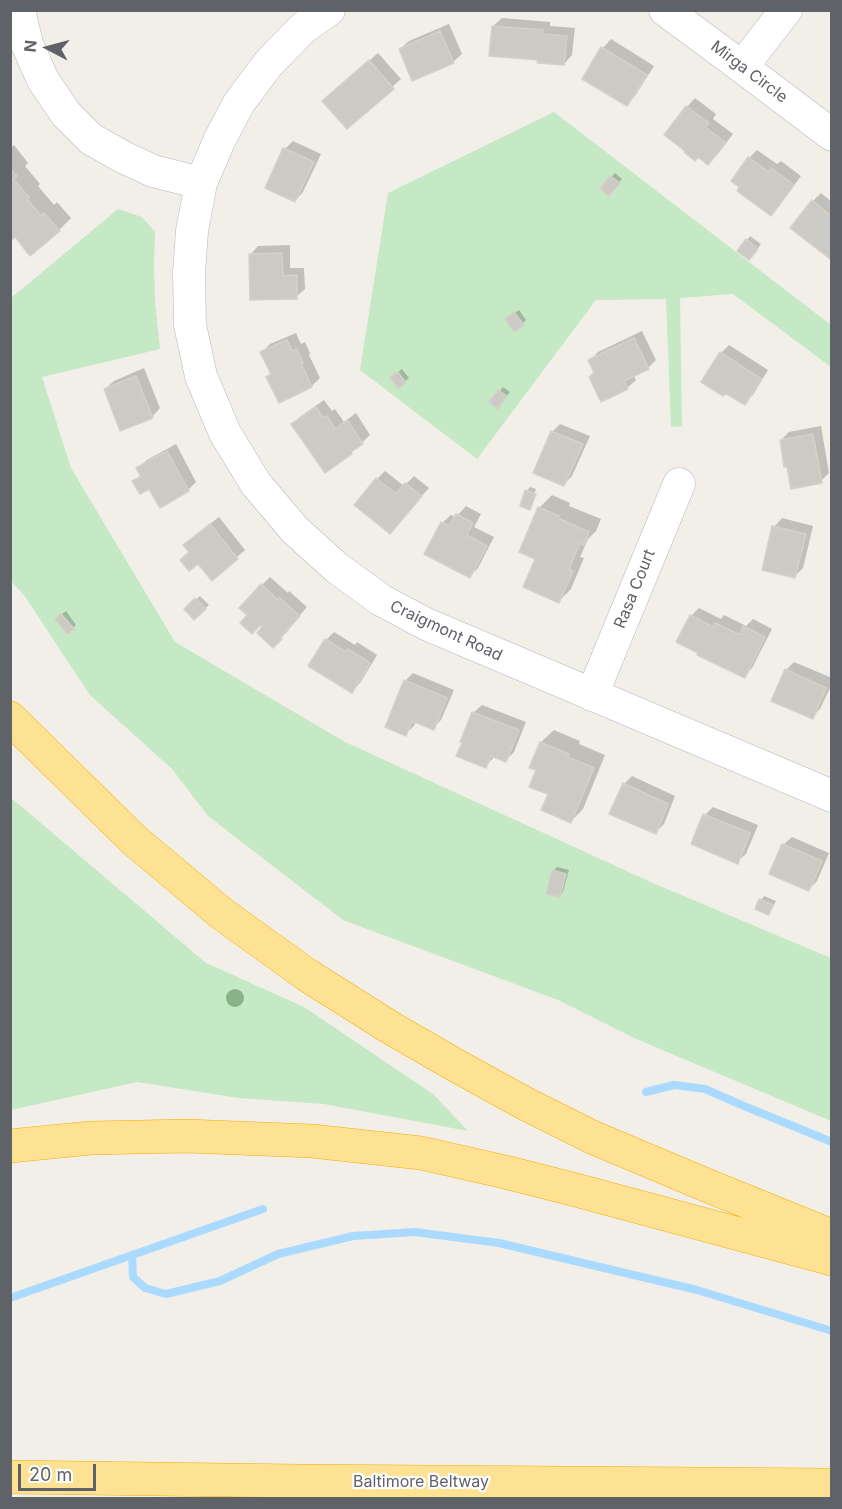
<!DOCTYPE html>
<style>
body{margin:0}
#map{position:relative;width:842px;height:1509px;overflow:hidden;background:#f1efe8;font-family:Inter,sans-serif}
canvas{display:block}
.frame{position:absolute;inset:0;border:12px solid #5f6368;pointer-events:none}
.north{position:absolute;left:18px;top:18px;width:60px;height:60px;-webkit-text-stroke:4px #fff;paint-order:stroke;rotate:276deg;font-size:16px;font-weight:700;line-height:24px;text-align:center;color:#5f6368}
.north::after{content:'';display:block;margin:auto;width:21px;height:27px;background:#5f6368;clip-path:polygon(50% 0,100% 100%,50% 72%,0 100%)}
.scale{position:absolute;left:18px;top:1464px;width:78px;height:27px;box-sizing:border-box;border:3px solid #5f6368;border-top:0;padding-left:8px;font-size:18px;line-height:21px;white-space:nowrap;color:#5f6368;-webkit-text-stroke:4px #fff;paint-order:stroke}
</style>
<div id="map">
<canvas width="842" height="1509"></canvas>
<div class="frame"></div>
<div class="north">N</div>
<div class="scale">20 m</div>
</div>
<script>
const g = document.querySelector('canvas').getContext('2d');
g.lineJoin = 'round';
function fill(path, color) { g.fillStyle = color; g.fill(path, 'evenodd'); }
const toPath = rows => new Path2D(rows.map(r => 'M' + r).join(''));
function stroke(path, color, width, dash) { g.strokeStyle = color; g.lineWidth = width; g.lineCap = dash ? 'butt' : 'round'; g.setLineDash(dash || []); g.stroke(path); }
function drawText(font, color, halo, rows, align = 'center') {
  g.font = font + ' Inter,sans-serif'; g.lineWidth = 4.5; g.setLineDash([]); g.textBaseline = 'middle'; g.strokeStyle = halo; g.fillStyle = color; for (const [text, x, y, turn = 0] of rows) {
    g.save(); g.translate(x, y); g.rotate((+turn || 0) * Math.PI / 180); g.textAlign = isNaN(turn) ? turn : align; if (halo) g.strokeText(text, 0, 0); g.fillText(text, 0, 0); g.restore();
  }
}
const green = toPath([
 [554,112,831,325,831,367,733,294,680,298,682,426,671,427,666,299,596,300,477,459,360,370,388,193],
 [118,209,142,217,155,232,154,263,155,302,160,349,42,377,71,468,175,642,345,742,655,884,831,958,831,1121,634,1038,558,1000,343,920,208,816,172,769,90,695,24,595,11,581,11,298],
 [10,797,206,963,304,1007,433,1094,468,1131,324,1104,239,1098,137,1082,11,1110]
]);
const shadow = toPath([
 [502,18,550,22,550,26,575,28,572,55,564,64,539,59,493,26],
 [449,24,462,54,453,62,400,49,409,41],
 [611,39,654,66,635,96,627,105,584,78,603,48],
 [378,53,401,79,347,127,332,93],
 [695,98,716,114,713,119,733,134,717,155,708,163,667,135,687,107],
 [293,141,321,154,303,192,295,201,285,149],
 [14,145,28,163,25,166,40,184,38,186,54,205,57,202,71,218,59,230,15,235,10,233,10,148],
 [757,150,777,164,781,161,801,176,779,206,771,214,749,158],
 [615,173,622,179,613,190,602,188],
 [821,193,832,202,832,255,813,201],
 [750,236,761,244,753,255,747,240],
 [290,245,290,268,304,268,305,289,296,297,250,255,258,246],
 [519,310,526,320,523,323,510,316],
 [642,331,656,360,648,368,633,375,636,380,627,388,595,372,590,361,598,352],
 [296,333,301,344,305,342,310,353,309,355,320,378,312,386,268,377,272,373,262,352,270,344],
 [729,345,768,370,753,395,744,403,721,353],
 [144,368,160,408,152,417,105,389,114,381],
 [402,369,409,378,398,387,395,374],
 [503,387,510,392,502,403,491,402],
 [324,400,332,411,335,409,344,422,356,413,370,435,351,453,293,424,301,416],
 [560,424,590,436,572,476,564,484,552,432],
 [821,426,829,473,821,481,781,440,789,432],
 [176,444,196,482,188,490,134,481,142,474,138,468,147,460],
 [385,471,404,486,414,476,429,488,390,532,377,479],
 [530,487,536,489,530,505,532,505,530,508,527,491],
 [552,495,570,503,569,506,601,519,596,531,588,539,580,557,584,558,571,589,559,601,537,558,539,508],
 [466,506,481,514,474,527,494,537,478,568,470,576,442,523,451,515,456,517],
 [219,517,245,550,212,579,190,552,193,537],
 [782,518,813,526,803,568,795,576,774,527],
 [270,577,288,593,289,591,307,607,288,629,289,630,273,646,264,627,250,615,262,585],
 [200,596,209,605,194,618,186,609],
 [699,608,721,619,724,615,746,626,753,619,772,629,752,668,744,677,691,616],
 [66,611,76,625,73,628,61,615],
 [334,632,355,645,357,642,377,655,360,683,352,691,326,640],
 [794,662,832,678,832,684,820,709,812,717,786,670],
 [413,673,454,690,441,720,433,728,416,721,414,726,405,734,405,681],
 [482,705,526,722,514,752,506,760,495,756,486,766,473,713],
 [554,730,580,741,579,744,605,755,583,809,571,821,550,793,538,770,531,767,541,742],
 [632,776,675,796,664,824,656,832,624,784],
 [713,807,758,825,746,854,737,862,705,815],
 [792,837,829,853,817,881,809,889,783,845],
 [557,867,569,870,563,892,560,896,553,871],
 [764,896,776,901,772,909,768,913,757,908,761,900]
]);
const stream = toPath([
 [646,1092,674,1085,705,1089,744,1106,832,1142],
 [132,1255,133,1277,145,1288,166,1294,220,1281,278,1254,353,1236,415,1232,499,1243,697,1290,832,1331],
 [10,1298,263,1209]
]);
const building = toPath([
 [492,26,543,30,542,34,567,36,564,65,537,63,538,60,489,56,492,26],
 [440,31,454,63,412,81,399,49,440,31],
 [601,47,647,75,627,106,582,79,601,47],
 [369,60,394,89,347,129,322,101,369,60],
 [686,106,709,123,705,127,726,143,708,165,698,157,695,161,684,152,685,151,664,135,686,106],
 [283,148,314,162,295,202,265,188,283,148],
 [748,157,769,172,771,168,794,185,771,216,737,191,739,187,731,181,748,157],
 [10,169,17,176,13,179,29,197,27,199,41,216,44,213,60,231,30,256,15,237,13,239,10,236,10,169],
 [610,176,620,183,609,196,600,189,610,176],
 [812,200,832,217,832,257,830,259,790,228,812,200],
 [746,239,758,249,749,260,737,251,746,239],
 [282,253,283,276,297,275,297,299,250,300,249,254,282,253],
 [514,312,524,325,514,332,505,319,514,312],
 [634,338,649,369,624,381,628,389,601,402,589,377,594,373,588,360,634,338],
 [287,340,292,351,297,349,303,363,301,363,312,387,279,403,266,377,271,374,260,352,287,340],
 [720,352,761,379,745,405,725,393,723,396,701,382,720,352],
 [398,372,406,383,398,389,390,377,398,372],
 [136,376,153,418,120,431,104,389,136,376],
 [498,390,507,396,498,409,489,402,498,390],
 [316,407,323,418,327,416,335,429,347,420,363,444,351,452,352,454,325,473,291,424,316,407],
 [551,431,583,444,564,486,533,473,551,431],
 [813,434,822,483,791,489,787,467,784,467,780,440,813,434],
 [167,451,189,491,160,508,149,489,140,494,132,481,141,477,136,468,167,451],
 [376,478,396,494,405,483,422,496,390,534,354,505,376,478],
 [525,490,536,494,530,510,520,506,525,490],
 [538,507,559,516,558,518,589,532,584,545,580,543,569,569,573,571,559,603,523,587,535,559,519,552,538,507],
 [456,514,473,523,467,535,487,546,470,578,424,554,441,522,449,526,456,514],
 [210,524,238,559,212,581,198,564,189,571,180,560,189,552,183,545,210,524],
 [772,526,806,534,795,578,762,570,772,526],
 [261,584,278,600,280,598,300,616,280,638,282,639,273,648,257,633,262,627,260,625,252,634,240,623,247,615,239,608,261,584],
 [195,598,206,609,194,620,184,609,195,598],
 [61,614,74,629,67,634,55,619,61,614],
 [690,615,713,627,715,623,740,635,743,626,765,637,745,678,697,655,698,653,676,642,690,615],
 [325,639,346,652,348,649,370,663,352,693,308,666,325,639],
 [785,669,826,688,813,719,771,701,785,669],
 [404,680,447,698,434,730,412,721,406,736,385,727,404,680],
 [472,712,519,730,506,762,491,756,486,768,456,756,462,743,460,742,472,712],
 [540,742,569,754,568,757,594,768,571,823,541,810,548,794,529,787,536,770,529,768,540,742],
 [623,783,668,804,656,834,609,814,623,783],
 [703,814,750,833,738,864,691,844,703,814],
 [782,844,822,861,809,891,769,874,782,844],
 [552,870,566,874,560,897,546,894,552,870],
 [759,899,773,905,769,915,755,909,759,899]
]);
const minor = toPath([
 [19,10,27,44,43,80,66,114,91,139,123,157,153,171,201,183],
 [329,10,303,28,268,64,239,103,220,139,201,183,192,231,189,273,190,325,201,376,225,433,256,484,295,530,337,568,381,600,426,624,832,796],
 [665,10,742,67,832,135],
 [742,67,786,10],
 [592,695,679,484]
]);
const highway = toPath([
 [10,718,134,840,221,913,307,975,391,1028,457,1066,526,1104,592,1137,706,1185,832,1236],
 [10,1146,91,1138,187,1136,312,1141,421,1153,505,1172,576,1190,832,1259],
 [10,1477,298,1481,832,1485]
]);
const trees = [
 [235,998]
];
const streetNames = [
 ["Mirga Circle",749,72,37],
 ["Rasa Court",635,589,-68],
 ["Craigmont Road",446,631,25],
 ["Baltimore Beltway",421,1482]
];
fill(green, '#c5e8c5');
fill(shadow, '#0003');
stroke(stream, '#aadaff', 8);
fill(building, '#cccac5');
stroke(building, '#d6d1c6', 1.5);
stroke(minor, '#b5b8bc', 33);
stroke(highway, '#f9ab00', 34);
stroke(minor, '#fff', 32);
stroke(highway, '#fde293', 33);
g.fillStyle = '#89b387';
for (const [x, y] of trees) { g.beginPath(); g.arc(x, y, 9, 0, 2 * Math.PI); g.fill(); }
drawText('16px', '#5f6368', '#fff', streetNames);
</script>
